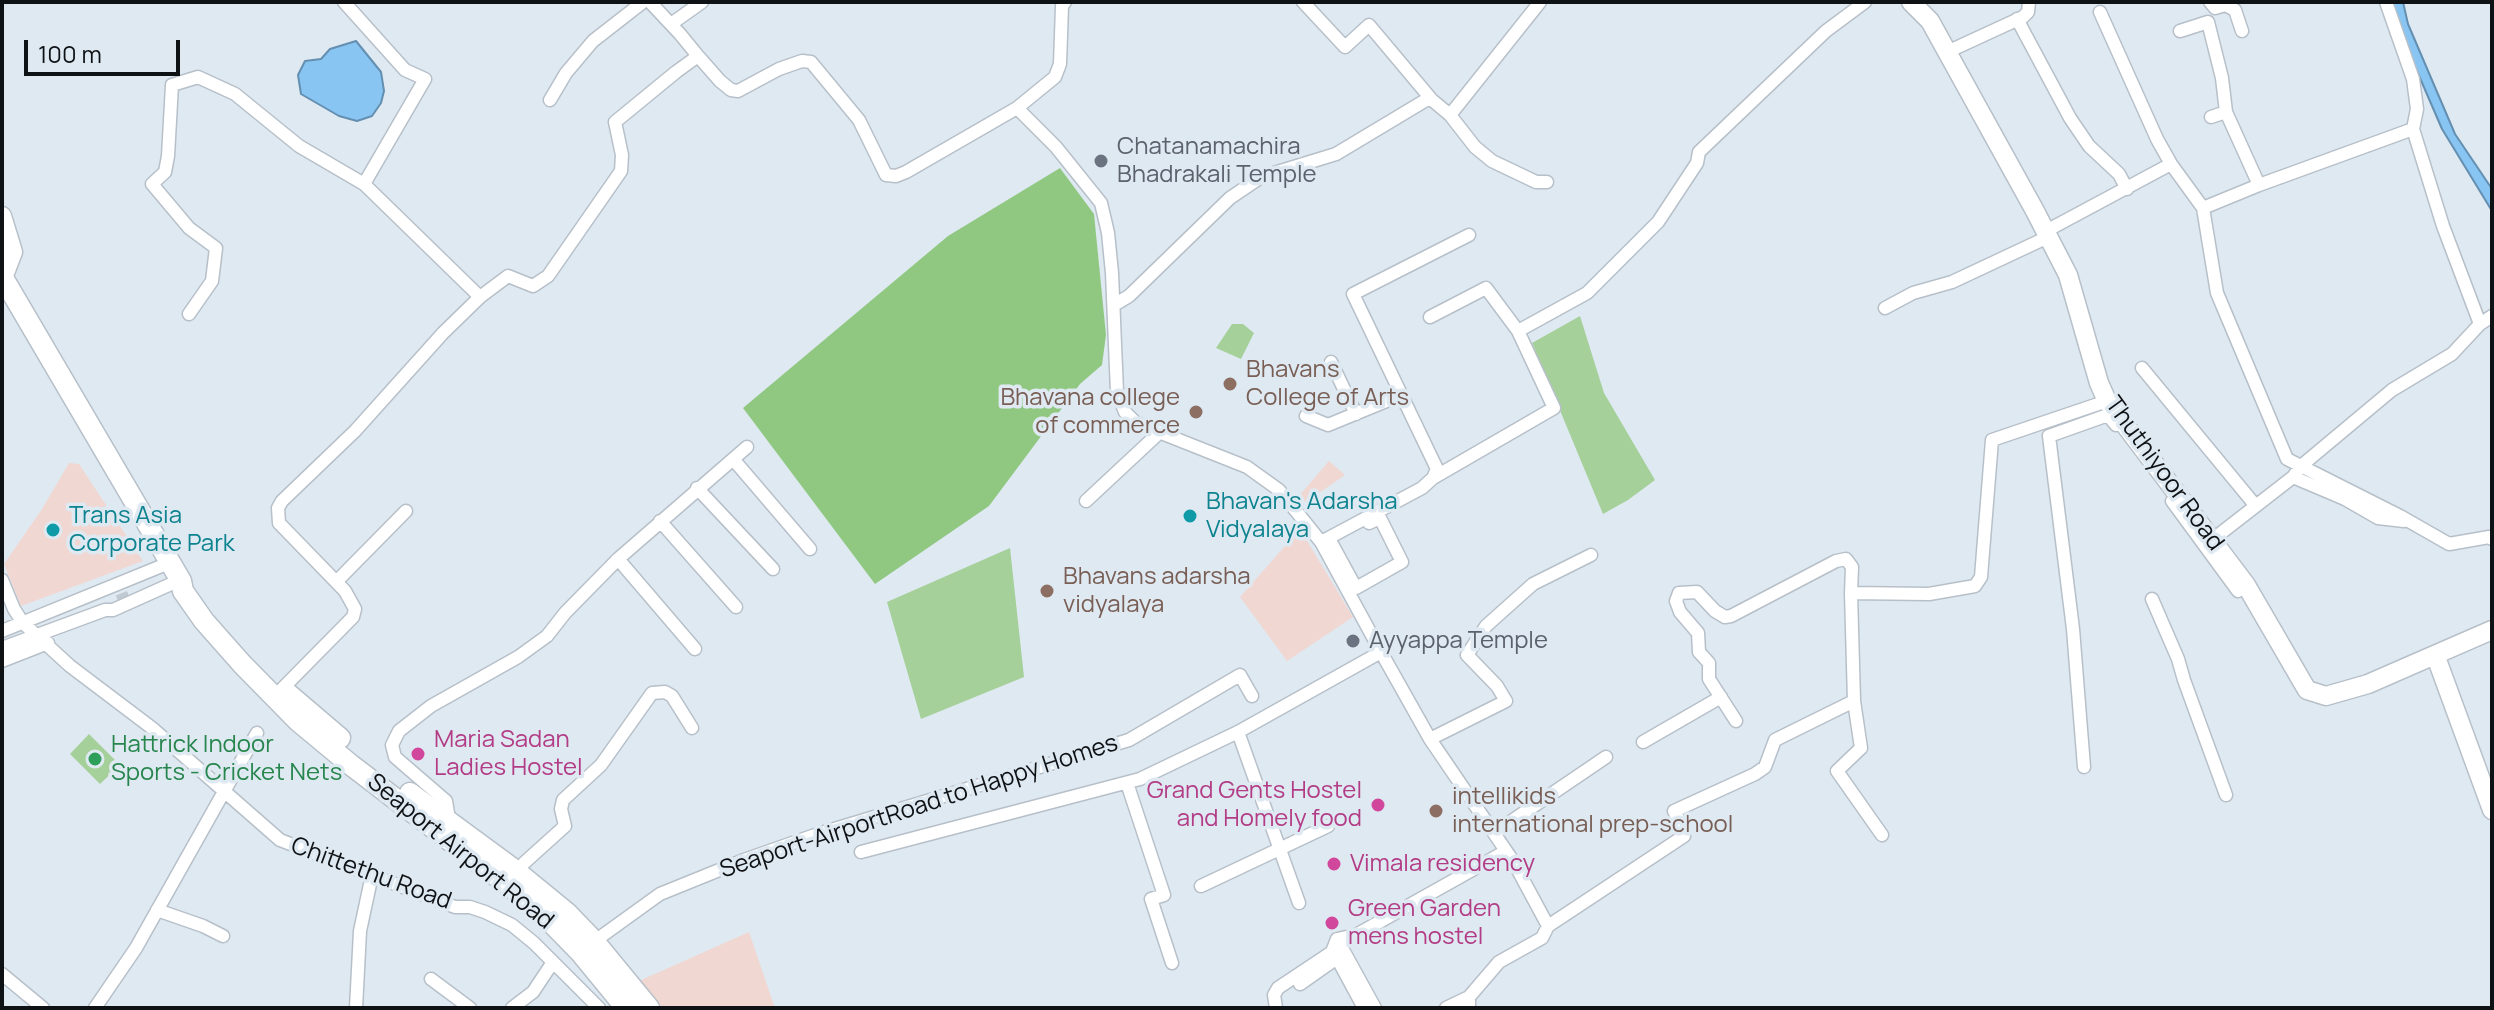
<!DOCTYPE html>
<style>
body{margin:0}
#map{position:relative;width:2494px;height:1010px;overflow:hidden;background:#dfe9f2;font-family:Manrope,sans-serif}
canvas{display:block}
.frame{position:absolute;inset:0;border:4px solid #0f1215;pointer-events:none}
.scale{position:absolute;left:24px;top:40px;width:156px;height:36px;box-sizing:border-box;border:4px solid #0f1215;border-top:0;padding-left:10px;font-size:24px;line-height:28px;white-space:nowrap;color:#0f1215;-webkit-text-stroke:6px #dfe9f2;paint-order:stroke}
</style>
<div id="map">
<canvas width="2494" height="1010"></canvas>
<div class="frame"></div>
<div class="scale">100 m</div>
</div>
<script>
const g = document.querySelector('canvas').getContext('2d');
g.lineJoin = 'round';
function fill(path, color) { g.fillStyle = color; g.fill(path, 'evenodd'); }
const toPath = rows => new Path2D(rows.map(r => 'M' + r).join(''));
function stroke(path, color, width, dash) { g.strokeStyle = color; g.lineWidth = width; g.lineCap = dash ? 'butt' : 'round'; g.setLineDash(dash || []); g.stroke(path); }
function drawText(font, color, halo, rows, align = 'center') {
  g.font = font + ' Manrope,sans-serif'; g.lineWidth = 7; g.setLineDash([]); g.textBaseline = 'middle'; g.strokeStyle = halo; g.fillStyle = color; for (const [text, x, y, turn = 0] of rows) {
    g.save(); g.translate(x, y); g.rotate((+turn || 0) * Math.PI / 180); g.textAlign = isNaN(turn) ? turn : align; if (halo) g.strokeText(text, 0, 0); g.fillText(text, 0, 0); g.restore();
  }
}
const commercial = toPath([
 [1329,461,1345,475,1306,502,1298,497],
 [69,463,79,464,143,561,21,606,4,564,42,509],
 [1300,529,1353,617,1287,661,1240,597],
 [749,932,775,1008,658,1008,639,981]
]);
const green = toPath([
 [1580,316,1604,393,1655,480,1628,500,1603,514,1532,343],
 [1232,324,1243,324,1254,333,1241,359,1216,348],
 [1010,548,1024,677,921,719,887,602],
 [89,734,120,765,100,784,70,754]
]);
const forest = toPath([
 [1060,168,1094,214,1106,335,1102,365,1080,384,989,506,875,584,743,408,948,236]
]);
const water = toPath([
 [2391,2,2403,2,2408,24,2455,134,2492,189,2492,211,2442,129,2410,55,2391,2],
 [356,41,381,72,384,91,381,103,372,116,357,121,339,116,301,94,298,75,305,61,321,59,330,49,356,41]
]);
const streetTunnel = toPath([
 [118,601,131,596]
]);
const street = toPath([
 [344,2,405,70,425,79,364,184],
 [650,2,680,34,698,56],
 [1303,2,1345,47,1369,25,1432,100],
 [2210,2,2215,8,2225,5,2235,10,2242,31],
 [2386,2,2413,79,2417,109,2413,129,2443,226,2480,324,2492,316],
 [2100,12,2157,139,2171,164,2203,208],
 [2017,19,2070,118,2089,146,2119,174,2127,189],
 [671,24,702,2],
 [2180,31,2208,22,2222,78,2226,112],
 [1947,52,2023,17,2028,12,2029,2],
 [550,100,566,73,593,41,643,2],
 [1450,115,1475,147,1492,161,1536,182,1547,182],
 [2211,117,2226,112,2259,185,2203,208,2217,293,2287,459,2400,516,2449,544,2489,537,2492,539],
 [2259,185,2413,129],
 [2046,231,2171,164],
 [1114,305,1129,296,1230,198,1261,177,1336,154,1426,100,1432,100,1450,115,1540,2],
 [1885,308,1913,293,1952,282,2048,237],
 [189,314,212,281,216,248,189,228,152,184,165,172,168,156,172,85,198,77,235,94,299,146,364,184,480,297],
 [1430,317,1486,288,1518,331],
 [1331,362,1356,414],
 [2142,368,2255,505],
 [1306,416,1328,425,1401,395],
 [733,459,810,549],
 [2293,477,2345,499,2378,518,2404,521],
 [1433,478,1554,408,1518,331,1587,293,1658,222,1697,163,1699,152,1826,31,1865,2],
 [697,488,773,569],
 [1086,501,1160,432],
 [2172,501,2238,591,2246,585],
 [660,521,736,607],
 [2212,540,2293,477,2301,466,2392,390,2452,354,2480,324],
 [1321,542,1422,488,1433,478,1437,469,1353,294,1469,235],
 [1332,544,1356,588,1402,562,1380,518,1369,523],
 [618,559,695,649],
 [2,580,14,609,23,623,70,666,152,728,280,840,455,907,470,907,485,912,512,925,534,943,599,1008],
 [337,581,406,511],
 [2152,599,2178,659,2184,680,2226,795],
 [2,631,169,563],
 [2,648,105,610,113,610,180,580],
 [1381,652,1430,739,1513,861,1548,926,1542,938,1499,962,1469,997,1469,1008],
 [2,661,48,643],
 [279,692,353,617,355,609,345,591,279,523,278,508,282,501,355,431,443,333,480,297,508,276,533,286,548,276,621,171,622,155,615,122,676,72,698,56,720,81,731,90,738,91,779,69,802,61,811,62,859,120,886,175,896,176,906,172,1017,108],
 [1854,701,1861,748,1837,771,1882,835],
 [1736,721,1709,679,1709,663,1699,652,1698,633,1680,612,1676,601,1679,593,1697,592,1715,611,1725,617,1731,616,1836,561,1846,559,1852,567,1851,593],
 [1238,732,1299,903],
 [1430,739,1506,701,1497,686,1467,655,1486,626,1533,584,1591,555],
 [1643,742,1721,697],
 [2084,767,2073,629,2049,436,2108,415,2116,425],
 [1127,783,1164,895,1151,899,1172,963],
 [442,821,448,813,446,801,395,757,392,745,399,731,431,706,518,657,547,636,565,613,618,559,747,447],
 [1494,833,1606,757],
 [861,852,1140,779,1238,732,1381,652,1321,542,1279,490,1247,467,1136,423,1125,412,1117,392,1112,273,1108,233,1101,203,1056,147,1017,108,1055,77,1060,64,1062,6,1065,2],
 [524,863,565,826,561,809,563,800,601,765,652,693,665,692,672,696,692,728],
 [1201,886,1328,826],
 [157,910,203,926,223,936],
 [1548,926,1684,836,1684,830,1674,811,1755,774,1765,767,1775,740,1854,701,1851,593,1929,594,1975,586,1981,577,1992,440,2107,401],
 [1337,939,1375,1008],
 [592,943,660,894,744,860,818,834,1129,740,1240,675,1252,696],
 [2,974,43,1008],
 [431,979,470,1008],
 [1300,984,1334,960,1338,960,1364,1008],
 [95,1008,136,948,257,733],
 [356,1008,360,931,372,875],
 [512,1008,533,992,553,962],
 [1276,1008,1274,995,1278,988,1332,952,1337,939,1356,935,1506,851],
 [1446,1008,1469,997]
]);
const secondary = toPath([
 [1911,2,1930,21,2035,211,2068,275,2099,383,2107,401,2246,585,2307,690,2326,696,2368,684,2492,630],
 [2,216,13,252,3,278],
 [2436,657,2492,810]
]);
const primary = toPath([
 [2,276,181,581,183,591,204,621,242,664,298,721,351,765,533,904,580,952,626,1008],
 [286,692,340,738],
 [410,793,512,868,567,913,594,941,649,1008]
]);
const markers = [
 [1101,161,8,"#6b7280"],
 [1230,384,8,"#8d6e63"],
 [1196,412,8,"#8d6e63"],
 [1190,516,8,"#0f9aa8"],
 [53,530,8,"#0f9aa8"],
 [1047,591,8,"#8d6e63"],
 [1353,641,8,"#6b7280"],
 [418,754,8,"#d1479c"],
 [95,759,8,"#2e9e5b"],
 [1378,805,8,"#d1479c"],
 [1436,811,8,"#8d6e63"],
 [1334,864,8,"#d1479c"],
 [1332,923,8,"#d1479c"]
];
const worshipNames = [
 ["Chatanamachira",1117,147],
 ["Bhadrakali Temple",1117,175],
 ["Ayyappa Temple",1369,641]
];
const educationNames = [
 ["Bhavans",1246,370],
 ["College of Arts",1246,398],
 ["Bhavana college",1180,398,"right"],
 ["of commerce",1180,426,"right"],
 ["Bhavans adarsha",1063,577],
 ["vidyalaya",1063,605],
 ["intellikids",1452,797],
 ["international prep-school",1452,825]
];
const streetNames = [
 ["Thuthiyoor Road",2164,474,54],
 ["Seaport-AirportRoad to Happy Homes",919,807,-18],
 ["Seaport Airport Road",460,852,39],
 ["Chittethu Road",371,874,20]
];
const cultureNames = [
 ["Bhavan's Adarsha",1206,502],
 ["Vidyalaya",1206,530],
 ["Trans Asia",69,516],
 ["Corporate Park",69,544]
];
const hotelNames = [
 ["Maria Sadan",434,740],
 ["Ladies Hostel",434,768],
 ["Grand Gents Hostel",1362,791,"right"],
 ["and Homely food",1362,819,"right"],
 ["Vimala residency",1350,864],
 ["Green Garden",1348,909],
 ["mens hostel",1348,937]
];
const leisureNames = [
 ["Hattrick Indoor",111,745],
 ["Sports - Cricket Nets",111,773]
];
fill(commercial, '#f1d7d2');
fill(green, '#a5d09a');
fill(forest, '#90c881');
fill(water, '#88c5f3');
stroke(water, '#648fb0', 2);
stroke(streetTunnel, '#c0c9d1', 12, [12, 6]);
stroke(street, '#b7c0c9', 15);
stroke(secondary, '#b7c0c9', 21);
stroke(primary, '#b7c0c9', 23);
stroke(street, '#fff', 12);
stroke(secondary, '#fff', 18);
stroke(primary, '#fff', 20);
for (const [x, y, r, color] of markers) { const dot = new Path2D(); dot.arc(x, y, r, 0, 2 * Math.PI); g.fillStyle = color; g.fill(dot); stroke(dot, '#dfe9f2', 3); }
drawText('24px', '#5b616d', '#dfe9f2', worshipNames, 'left');
drawText('24px', '#785e54', '#dfe9f2', educationNames, 'left');
drawText('24px', '#0f1215', '#dfe9f2', streetNames);
drawText('24px', '#0d838f', '#dfe9f2', cultureNames, 'left');
drawText('24px', '#b23c85', '#dfe9f2', hotelNames, 'left');
drawText('24px', '#27864d', '#dfe9f2', leisureNames, 'left');
</script>
